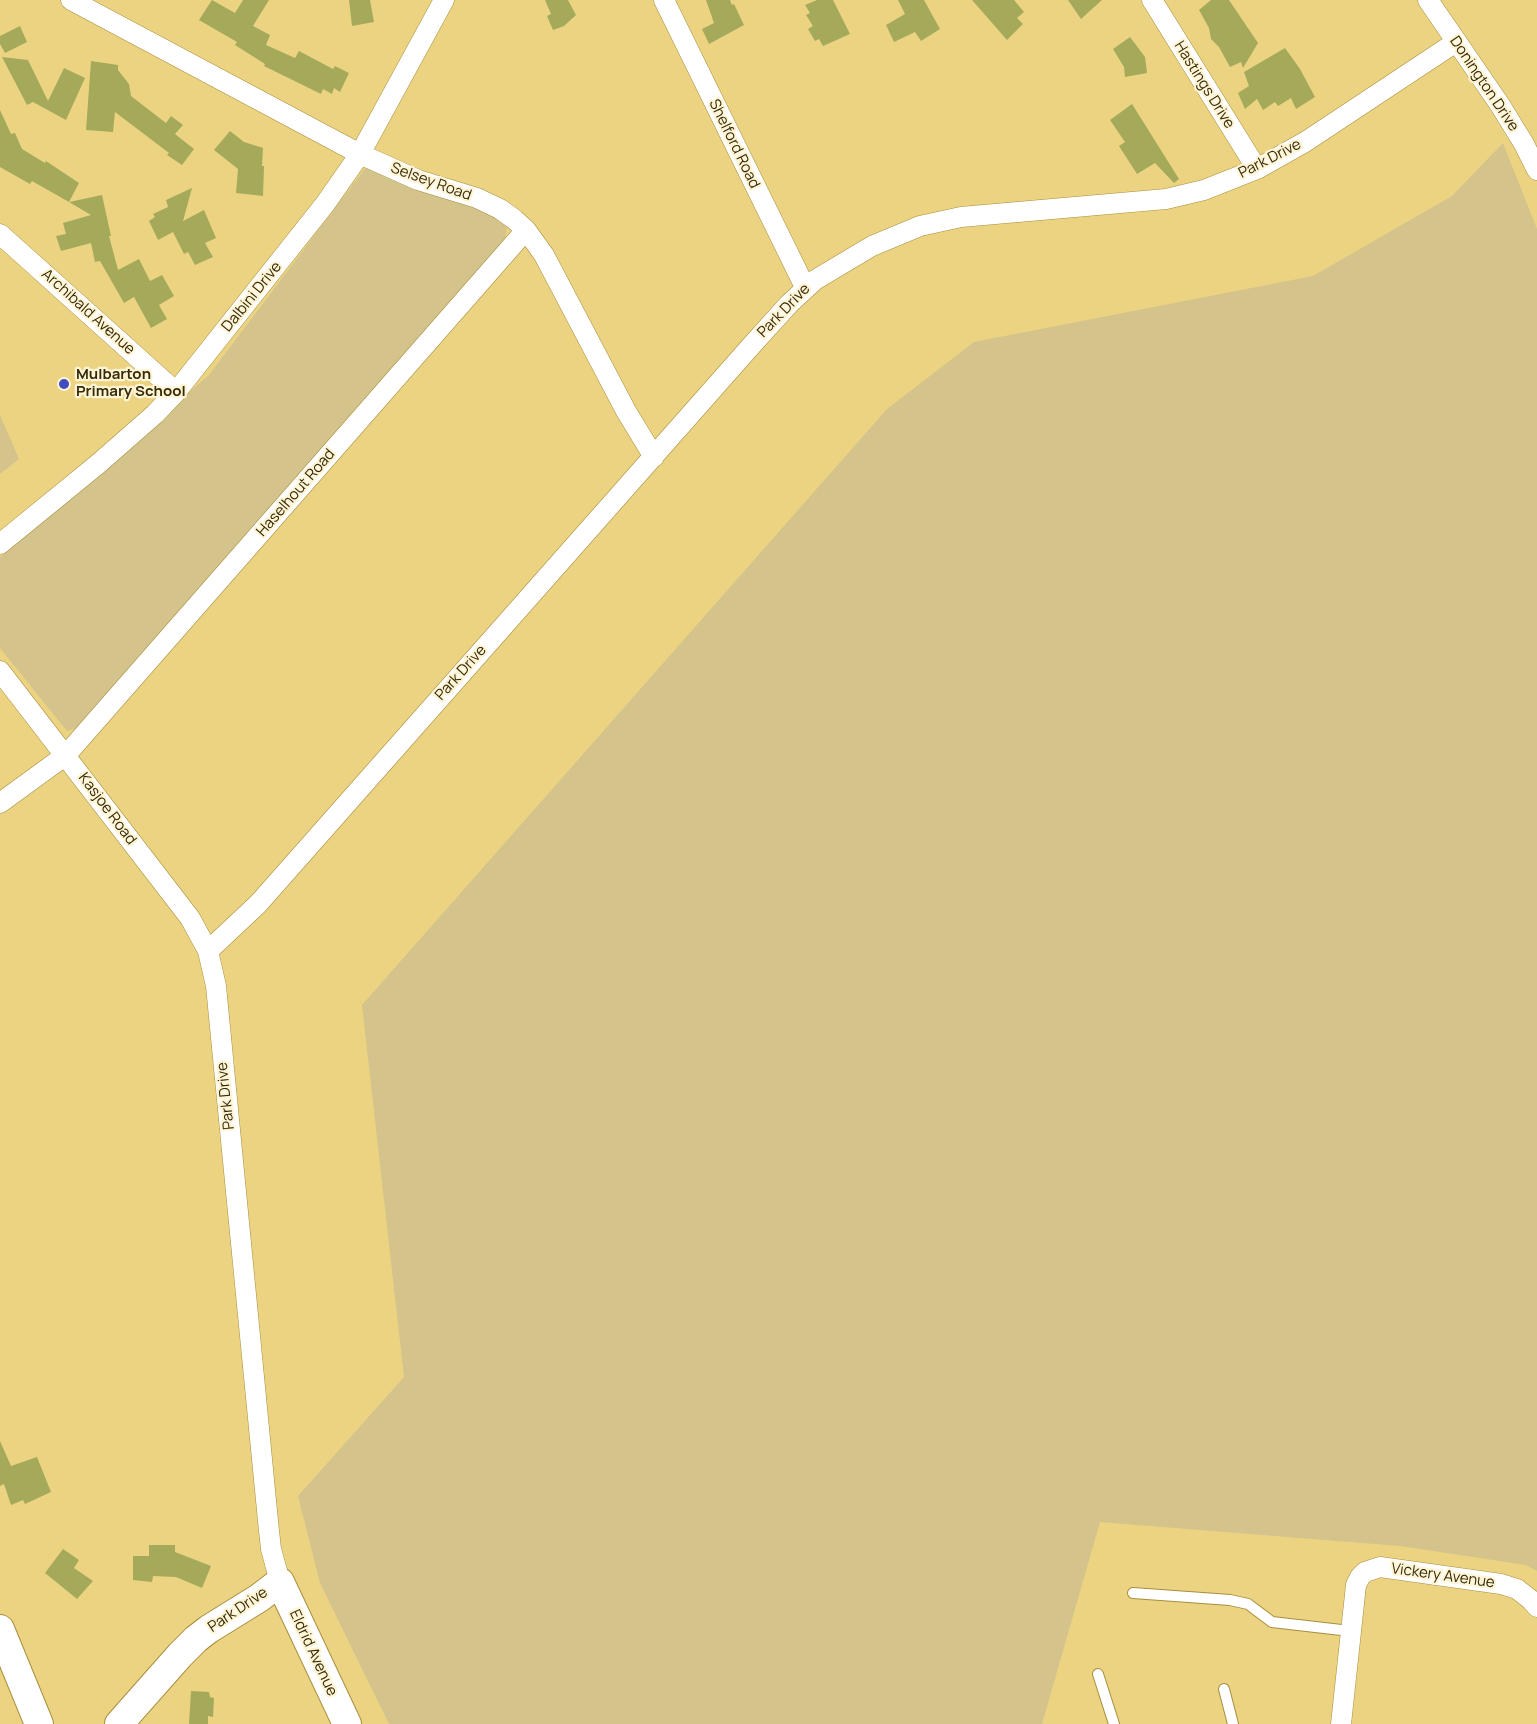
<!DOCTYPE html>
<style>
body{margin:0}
canvas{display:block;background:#ecd382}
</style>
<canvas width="1537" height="1724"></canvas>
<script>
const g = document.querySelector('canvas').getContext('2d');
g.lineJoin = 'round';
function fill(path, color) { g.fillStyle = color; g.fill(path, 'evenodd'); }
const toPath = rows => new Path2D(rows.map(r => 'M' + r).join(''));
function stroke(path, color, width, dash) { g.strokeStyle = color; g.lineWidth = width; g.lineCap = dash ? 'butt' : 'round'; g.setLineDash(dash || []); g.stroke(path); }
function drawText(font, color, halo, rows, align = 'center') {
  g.font = font + ' Manrope,sans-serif'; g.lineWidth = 4.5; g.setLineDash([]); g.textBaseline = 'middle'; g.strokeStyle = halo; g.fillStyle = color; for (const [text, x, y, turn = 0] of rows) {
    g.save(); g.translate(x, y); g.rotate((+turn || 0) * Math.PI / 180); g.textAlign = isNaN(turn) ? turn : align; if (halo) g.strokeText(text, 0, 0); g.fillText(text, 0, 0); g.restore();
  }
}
const green = toPath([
 [1503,143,1537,229,1537,1571,1526,1565,1400,1546,1100,1522,1042,1724,389,1724,320,1583,298,1496,404,1377,362,1005,887,409,974,342,1313,276,1452,196],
 [366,167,503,218,507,227,505,239,79,727,67,731,0,648,0,557,209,375],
 [0,415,19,459,0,474]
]);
const building = toPath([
 [212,0,235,13,243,0,269,0,253,26,270,35,266,45,295,58,299,51,333,69,335,66,349,73,340,92,334,88,332,94,323,89,321,94,264,66,265,64,235,45,237,42,199,20],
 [349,0,370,0,374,22,352,26],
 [545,0,568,0,576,15,564,26,553,30,547,16,551,14],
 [706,0,730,0,732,5,734,4,744,25,709,44,702,29,714,23],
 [817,0,833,0,850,34,823,46,819,39,815,41,808,29,813,26,806,15,810,13,805,5],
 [898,0,924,0,940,29,921,41,915,32,894,42,886,25,905,14],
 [972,0,1014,0,1024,12,1017,18,1023,24,1007,40],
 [1068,0,1102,0,1081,19],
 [1211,0,1229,0,1258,43,1243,68,1241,62,1230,67,1219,47,1211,39,1209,28,1199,10],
 [20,26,27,42,5,53,0,44,0,36],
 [1130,37,1145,57,1147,73,1125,77,1124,67,1113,49],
 [1285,48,1300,69,1315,97,1296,109,1291,98,1278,106,1275,102,1263,110,1257,99,1245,109,1238,93,1249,86,1244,72],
 [2,57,28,60,48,101,64,68,85,78,66,120,33,102,27,105],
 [91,61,118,65,118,70,129,84,131,96,166,123,171,116,183,125,175,134,194,149,182,165,167,155,169,153,115,112,113,132,86,130],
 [1132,104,1179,179,1174,183,1155,163,1137,174,1119,146,1125,142,1110,120],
 [0,110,11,134,15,133,22,149,45,163,46,161,79,183,69,202,32,181,30,184,0,167],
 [230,131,244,142,263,148,262,166,264,166,263,196,236,193,238,169,214,150],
 [192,188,183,221,204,210,216,238,205,243,213,257,195,265,188,252,184,254,173,232,158,240,149,221,155,217,153,214,168,207,166,200],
 [102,195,111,236,109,236,118,270,139,259,150,281,162,275,174,296,159,305,167,319,151,328,134,297,124,303,100,261,95,262,91,243,61,251,56,236,66,234,63,223,91,215,69,202],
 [0,1441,11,1466,37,1457,51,1492,25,1504,23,1500,11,1505,4,1484,0,1486],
 [149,1545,175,1545,175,1552,211,1566,202,1588,176,1577,153,1576,152,1582,133,1580,133,1556,149,1556],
 [63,1549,79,1560,74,1568,93,1581,77,1599,45,1573],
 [191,1691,209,1692,210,1697,214,1698,213,1717,208,1716,208,1724,189,1724]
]);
const lane = toPath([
 [1133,1593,1230,1600,1248,1604,1272,1622,1350,1631],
 [1098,1674,1114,1724],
 [1224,1689,1233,1724]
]);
const street = toPath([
 [71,0,360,154,418,180,477,198,500,209,514,219,526,230,544,255,626,411,654,457],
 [664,0,805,287],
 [1152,0,1257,169],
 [1428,0,1500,105,1524,144,1537,170],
 [0,234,176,392],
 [0,544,98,464,155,414,176,392,325,204,360,154,444,0],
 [0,671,190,918,208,951],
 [0,803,66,755,526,230],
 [280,1582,271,1549,269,1531,216,986,208,951,258,904,751,346,789,304,815,280,872,246,920,226,961,217,1166,199,1204,190,1257,169,1305,142,1456,42],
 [1341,1724,1356,1585,1360,1577,1365,1572,1380,1567,1501,1584,1517,1589,1531,1600,1537,1607]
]);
const secondary = toPath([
 [0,1629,39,1724],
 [119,1724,180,1655,196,1639,209,1629,259,1598,280,1582,347,1724]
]);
const markers = [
 [64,384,6,"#414dc1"]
];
const streetNames = [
 ["Donington Drive",1484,84,56],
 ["Hastings Drive",1204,85,58],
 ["Shelford Road",734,144,64],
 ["Park Drive",1270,159,-27],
 ["Selsey Road",431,182,20],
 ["Dalbini Drive",252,297,-51],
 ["Park Drive",784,311,-46],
 ["Archibald Avenue",88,312,42],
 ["Haselhout Road",296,493,-49],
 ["Park Drive",461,673,-48],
 ["Kasjoe Road",107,809,53],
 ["Park Drive",226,1096,-96],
 ["Vickery Avenue",1443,1576,8],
 ["Park Drive",238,1610,-34],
 ["Eldrid Avenue",313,1653,65]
];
const poiNames = [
 ["Mulbarton",76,375],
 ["Primary School",76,392]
];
fill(green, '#d4c38b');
fill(building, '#a4aa5a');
stroke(lane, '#a78f3d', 12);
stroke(street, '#a78f3d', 21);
stroke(secondary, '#a78f3d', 30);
stroke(lane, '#fff', 10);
stroke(street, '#fff', 20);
stroke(secondary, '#fff', 28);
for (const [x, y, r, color] of markers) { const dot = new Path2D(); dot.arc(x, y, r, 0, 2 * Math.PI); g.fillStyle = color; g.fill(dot); stroke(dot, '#fff5d6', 2); }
drawText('15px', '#352b08', '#fff5d6', streetNames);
drawText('bold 15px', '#352b08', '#fff5d6', poiNames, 'left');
</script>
